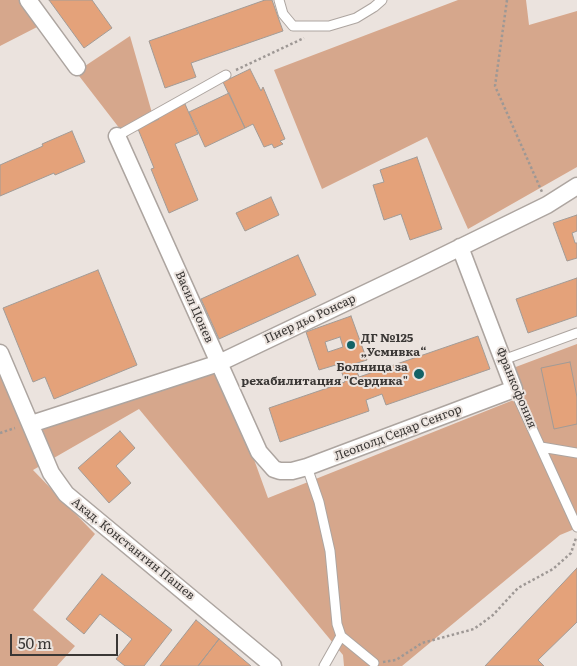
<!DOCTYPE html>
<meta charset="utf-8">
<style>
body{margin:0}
#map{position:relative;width:577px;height:666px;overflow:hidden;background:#ebe3de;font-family:Literata,serif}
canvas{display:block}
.scale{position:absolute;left:10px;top:634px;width:108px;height:22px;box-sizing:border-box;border:2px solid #3a3735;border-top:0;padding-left:6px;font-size:15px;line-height:18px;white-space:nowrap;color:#3a3735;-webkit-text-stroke:4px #ebe3de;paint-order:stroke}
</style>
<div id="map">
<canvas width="577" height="666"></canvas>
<div class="scale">50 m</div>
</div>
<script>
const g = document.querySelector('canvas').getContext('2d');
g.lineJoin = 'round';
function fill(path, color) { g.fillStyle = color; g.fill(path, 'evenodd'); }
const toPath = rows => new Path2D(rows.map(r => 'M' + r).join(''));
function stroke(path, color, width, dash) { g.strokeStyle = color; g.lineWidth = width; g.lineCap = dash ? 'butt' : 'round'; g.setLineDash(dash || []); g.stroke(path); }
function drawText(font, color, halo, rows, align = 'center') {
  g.font = font + ' Literata,serif'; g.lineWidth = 4; g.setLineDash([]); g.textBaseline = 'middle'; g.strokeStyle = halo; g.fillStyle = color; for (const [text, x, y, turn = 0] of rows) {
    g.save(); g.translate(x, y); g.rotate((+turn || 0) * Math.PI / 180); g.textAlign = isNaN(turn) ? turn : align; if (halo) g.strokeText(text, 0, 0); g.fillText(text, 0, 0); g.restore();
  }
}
const green = toPath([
 [0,0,24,0,41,25,0,46],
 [458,0,526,0,529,25,577,11,577,167,468,229,427,137,322,189,274,70],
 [130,36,152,113,120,129,76,72],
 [577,344,577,528,560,535,402,666,344,666,343,655,139,409,33,470,95,534,33,610,75,646,57,666,0,666,0,353,31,424,219,363,268,498,516,399,505,371]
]);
const building = toPath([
 [49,0,92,0,112,28,84,48,49,0],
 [265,0,272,0,283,31,191,63,196,77,165,88,149,41,265,0],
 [250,69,261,91,263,87,285,139,280,141,283,144,274,148,272,144,264,147,253,124,245,128,223,82,250,69],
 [229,93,245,128,205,147,189,112,229,93],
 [185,104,198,134,175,144,198,200,169,213,151,169,154,168,138,129,159,119,156,116,185,104],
 [72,131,85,162,55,175,54,173,0,196,0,165,43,146,42,144,72,131],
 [417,157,442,229,410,240,401,214,384,220,373,185,384,182,380,170,417,157],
 [271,197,279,215,245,231,236,213,271,197],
 [577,215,577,231,572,233,575,243,577,243,577,258,567,261,553,223,577,215],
 [298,255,316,295,219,339,201,299,298,255],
 [98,270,137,365,54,399,45,377,33,382,3,308,98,270],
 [577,278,577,316,528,333,516,299,577,278],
 [351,316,367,360,354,364,359,377,478,336,490,369,386,405,382,394,366,400,369,411,280,442,269,408,345,382,339,364,319,370,306,332,351,316],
 [340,337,343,347,328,352,325,342,340,337],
 [570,362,577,397,577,424,554,429,541,368,570,362],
 [120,431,135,448,116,466,131,483,109,503,78,468,120,431],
 [577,568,577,622,538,660,544,666,485,666,577,568],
 [102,574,172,630,144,666,125,666,116,659,132,639,100,614,84,634,66,619,102,574],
 [196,620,219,639,198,666,160,666,196,620],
 [219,639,251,666,198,666,219,639]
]);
const path = toPath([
 [507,0,495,86,542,192],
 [236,70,304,38],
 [0,433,15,428],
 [383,662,396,660,422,643,474,629,493,615,518,588,553,569,571,553,576,538]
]);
const lane = toPath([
 [279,0,283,14,293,26,329,26,356,18,374,7,382,0],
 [117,136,226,75],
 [503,360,577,333],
 [514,389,577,527],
 [541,447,577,453],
 [307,467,319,502,330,551,337,624,341,636,374,663],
 [324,666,341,636]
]);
const street = toPath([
 [28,0,77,67],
 [117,136,259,452,274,469,280,471,292,471,307,467,514,389,460,247],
 [0,353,51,473,66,494,273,666],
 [31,424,219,363,414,270,547,205,577,186]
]);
const markers = [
 [351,345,5,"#126266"],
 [419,374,6,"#126266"]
];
const streetNames = [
 ["Васил Цонев",194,307,66],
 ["Пиер дьо Ронсар",310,319,-25],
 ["Франкофония",516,388,67],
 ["Леополд Седар Сенгор",398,433,-21],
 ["Акад. Константин Пашев",133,549,39]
];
const poiNames = [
 ["ДГ №125",361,338],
 ["„Усмивка“",361,352],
 ["Болница за",408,367,"right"],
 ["рехабилитация \"Сердика\"",408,381,"right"]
];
fill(green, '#d6a78c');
fill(building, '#e4a27a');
stroke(building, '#a29b96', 1);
stroke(lane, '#ada5a0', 11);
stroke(street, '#ada5a0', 19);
stroke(path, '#9e9895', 2.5, [2.5, 2.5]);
stroke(lane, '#fff', 9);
stroke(street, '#fff', 16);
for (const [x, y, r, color] of markers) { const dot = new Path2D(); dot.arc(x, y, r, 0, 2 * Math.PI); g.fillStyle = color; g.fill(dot); stroke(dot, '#ebe3de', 2); }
drawText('12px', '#3a3735', '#ebe3de', streetNames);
drawText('bold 12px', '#3a3735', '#ebe3de', poiNames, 'left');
</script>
